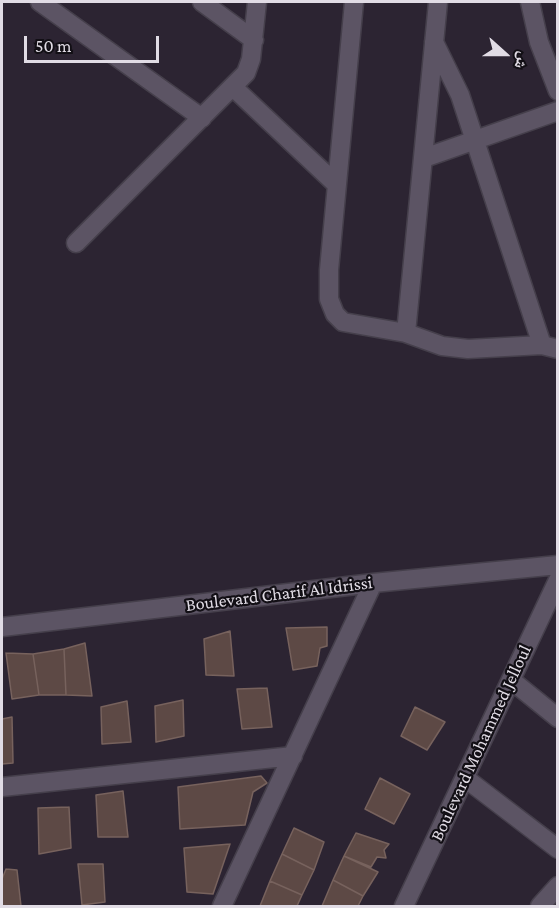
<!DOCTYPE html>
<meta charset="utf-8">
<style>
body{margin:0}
#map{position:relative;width:559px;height:908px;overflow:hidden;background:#2c2432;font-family:"Crimson Pro","Noto Naskh Arabic",serif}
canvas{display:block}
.frame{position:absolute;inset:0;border:3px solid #e1dce5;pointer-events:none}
.north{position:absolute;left:475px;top:24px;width:60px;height:60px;-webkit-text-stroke:4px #120f15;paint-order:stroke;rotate:111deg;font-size:16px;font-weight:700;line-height:24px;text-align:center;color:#e1dce5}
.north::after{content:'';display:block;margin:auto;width:21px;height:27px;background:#e1dce5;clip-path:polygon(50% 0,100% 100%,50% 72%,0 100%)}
.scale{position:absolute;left:24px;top:36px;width:135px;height:27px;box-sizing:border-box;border:3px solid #e1dce5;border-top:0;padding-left:8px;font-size:18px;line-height:21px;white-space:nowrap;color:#e1dce5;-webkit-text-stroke:4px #120f15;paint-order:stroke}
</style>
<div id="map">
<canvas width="559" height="908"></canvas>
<div class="frame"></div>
<div class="north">ش</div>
<div class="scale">50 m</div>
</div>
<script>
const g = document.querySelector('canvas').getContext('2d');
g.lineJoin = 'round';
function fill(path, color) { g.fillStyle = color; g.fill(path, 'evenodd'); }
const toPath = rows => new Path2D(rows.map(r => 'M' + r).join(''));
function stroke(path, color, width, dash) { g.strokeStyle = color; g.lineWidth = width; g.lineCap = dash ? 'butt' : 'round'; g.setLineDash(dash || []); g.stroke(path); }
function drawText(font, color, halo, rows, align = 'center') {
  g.font = font + ' "Crimson Pro",serif'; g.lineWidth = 4.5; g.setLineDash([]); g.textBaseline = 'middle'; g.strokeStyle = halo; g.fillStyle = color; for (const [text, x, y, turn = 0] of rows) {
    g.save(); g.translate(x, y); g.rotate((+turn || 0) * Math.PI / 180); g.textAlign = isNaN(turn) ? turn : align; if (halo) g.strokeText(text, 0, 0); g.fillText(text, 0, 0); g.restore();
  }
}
const building = toPath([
 [327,627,327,646,320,648,317,666,293,670,286,628,327,627],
 [230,631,234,676,206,675,204,639,230,631],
 [85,643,92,696,66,695,64,649,85,643],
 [64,649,66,695,39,695,33,654,64,649],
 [6,653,33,654,39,695,12,699,6,653],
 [267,688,272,727,242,729,237,689,267,688],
 [183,700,184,736,156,742,155,706,183,700],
 [127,701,131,742,102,744,101,707,127,701],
 [415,707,445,722,427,750,401,736,415,707],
 [12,717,13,763,2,764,2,719,12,717],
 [261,776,267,783,253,792,245,825,180,829,178,787,261,776],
 [380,778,410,794,394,824,365,809,380,778],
 [123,791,128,837,98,837,96,795,123,791],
 [69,807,71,848,39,854,38,808,69,807],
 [294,828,324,842,314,870,282,854,294,828],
 [356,833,389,844,384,850,386,858,377,857,371,867,344,856,356,833],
 [230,844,213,894,187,892,184,848,230,844],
 [282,854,314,870,302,895,270,881,282,854],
 [344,856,378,872,363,896,333,880,344,856],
 [78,864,103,864,105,902,82,905,78,864],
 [6,869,17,870,21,906,2,906,2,879,6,869],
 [333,880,363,896,358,906,322,906,333,880],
 [270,881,302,895,297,906,260,906,270,881]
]);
const minor = toPath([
 [40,2,202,118],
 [202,2,254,40],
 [354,2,329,270,329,299,335,314,343,322,406,333,442,346,468,349,542,345,558,349],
 [530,2,539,42,558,91],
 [434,42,460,95,542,345],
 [234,88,337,185],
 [424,158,558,111],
 [76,243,246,73,251,59,257,2],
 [406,333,438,2],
 [2,627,373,583,558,565],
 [511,680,558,718],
 [465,778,558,849],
 [2,787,293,756],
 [222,906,373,583],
 [404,906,558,580],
 [540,906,558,886]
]);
const streetNames = [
 ["Boulevard Charif Al Idrissi",279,594,-7],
 ["Boulevard Mohammed Jelloul",481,743,-65]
];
fill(building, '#5d4945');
stroke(building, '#77625d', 1.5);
stroke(minor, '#453f4b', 21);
stroke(minor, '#5c5464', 18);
drawText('18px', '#e1dce5', '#120f15', streetNames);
</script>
